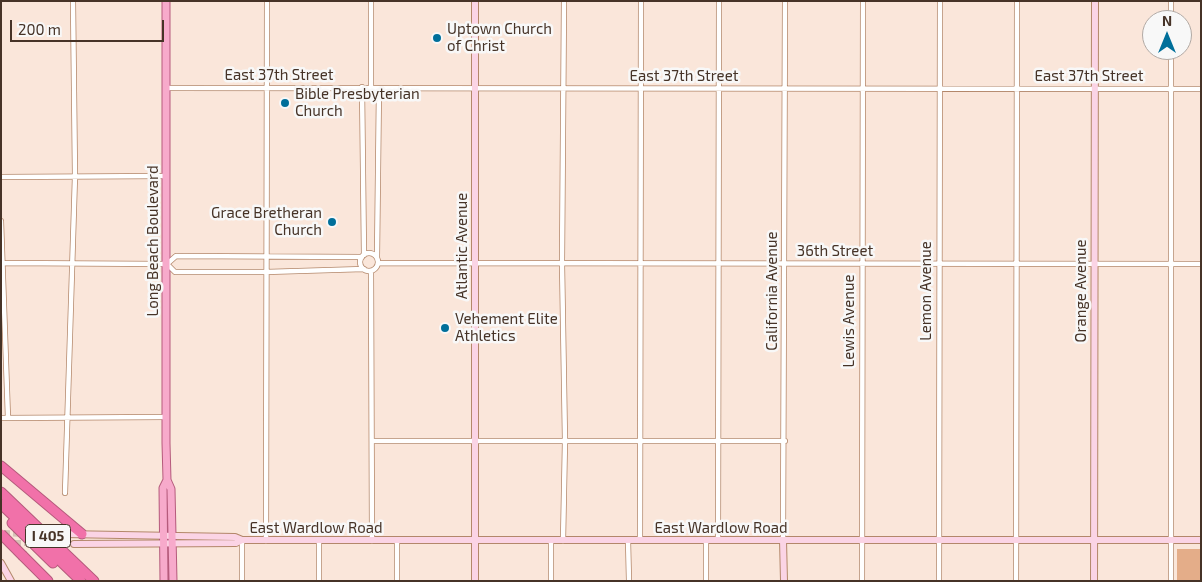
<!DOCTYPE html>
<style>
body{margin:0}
#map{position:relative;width:1202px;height:582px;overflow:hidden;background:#fae6da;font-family:"Exo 2",sans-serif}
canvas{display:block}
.frame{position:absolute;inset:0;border:2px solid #463327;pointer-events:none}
.north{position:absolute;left:1142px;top:10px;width:50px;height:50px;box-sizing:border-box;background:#f8f8f8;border:1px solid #b1a9a4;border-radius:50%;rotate:0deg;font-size:14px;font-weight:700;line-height:20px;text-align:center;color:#463327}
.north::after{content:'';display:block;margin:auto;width:18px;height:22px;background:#006f9a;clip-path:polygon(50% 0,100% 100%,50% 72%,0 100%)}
.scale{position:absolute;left:10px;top:20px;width:154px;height:22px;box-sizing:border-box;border:2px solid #463327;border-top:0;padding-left:6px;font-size:15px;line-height:18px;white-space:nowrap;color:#463327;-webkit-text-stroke:4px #f8f8f8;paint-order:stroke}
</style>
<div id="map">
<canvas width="1202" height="582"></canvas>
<div class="frame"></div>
<div class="north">N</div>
<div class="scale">200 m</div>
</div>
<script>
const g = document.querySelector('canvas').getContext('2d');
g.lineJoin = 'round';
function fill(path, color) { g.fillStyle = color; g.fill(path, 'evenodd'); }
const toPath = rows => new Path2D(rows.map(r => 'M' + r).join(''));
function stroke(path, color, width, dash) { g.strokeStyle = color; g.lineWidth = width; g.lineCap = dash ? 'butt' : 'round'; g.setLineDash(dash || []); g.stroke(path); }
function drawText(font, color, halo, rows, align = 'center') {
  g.font = font + ' "Exo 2",sans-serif'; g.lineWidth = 5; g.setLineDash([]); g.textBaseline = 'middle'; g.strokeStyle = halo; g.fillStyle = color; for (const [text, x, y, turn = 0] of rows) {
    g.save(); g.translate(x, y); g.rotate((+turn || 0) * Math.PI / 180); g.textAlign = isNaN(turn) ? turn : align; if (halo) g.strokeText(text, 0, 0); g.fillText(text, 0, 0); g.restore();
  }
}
const green = toPath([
 [1177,549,1201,549,1201,581,1177,581]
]);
const secondaryTunnel = toPath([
 [4,533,23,534],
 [43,534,64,534],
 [15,543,34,543],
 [54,544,74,544]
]);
const street = toPath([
 [1171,1,1171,20],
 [362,87,364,255],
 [371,87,371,1],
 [167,88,1201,89],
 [1,177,166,176],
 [1,221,8,418],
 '360 262a9 9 0 1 1 18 0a9 9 0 1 1-18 0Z',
 [377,257,379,88],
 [1,263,167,264,176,256,362,257],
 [378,263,1201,264],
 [167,264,175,272,266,272,364,269],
 [371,271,372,541],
 [1,418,166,417],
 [372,441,785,441],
 [65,493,75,176,73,1],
 [242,540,242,581],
 [628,540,629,581],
 [640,540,641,1],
 [706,540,706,581],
 [718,540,719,1],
 [783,540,785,1],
 [266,541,267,1],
 [319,541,319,581],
 [551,541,551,581],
 [563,541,565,441,562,263,564,1],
 [397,581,397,541],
 [862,581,863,1],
 [939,581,940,1],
 [1016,581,1017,1],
 [1171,581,1171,50]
]);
const secondary = toPath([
 [64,534,235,537,242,540],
 [783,540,784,581],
 [74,544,236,543,242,540,1201,540],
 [1,563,11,581],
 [475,581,475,1],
 [1094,581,1095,1]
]);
const primary = toPath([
 [166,1,166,443,167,480,171,489,173,581],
 [164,581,163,488,167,480]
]);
const highway = toPath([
 [1,466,82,534],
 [1,492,94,581],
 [1,504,81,581],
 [12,523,53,563],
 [23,556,48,581]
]);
const highwayBridge = toPath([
 [1,534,23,556]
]);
const markers = [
 [437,38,5,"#006f9a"],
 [285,103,5,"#006f9a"],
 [332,222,5,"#006f9a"],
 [445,328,5,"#006f9a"]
];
const shields = [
 [48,536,45]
];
const shieldNames = [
 ["I 405",48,536]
];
const poiNames = [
 ["Uptown Church",447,29],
 ["of Christ",447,46],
 ["Bible Presbyterian",295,94],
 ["Church",295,111],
 ["Grace Bretheran",322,213,"right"],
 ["Church",322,230,"right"],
 ["Vehement Elite",455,319],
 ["Athletics",455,336]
];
const streetNames = [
 ["East 37th Street",279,75],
 ["East 37th Street",684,76],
 ["East 37th Street",1089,76],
 ["Long Beach Boulevard",153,241,-90],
 ["Atlantic Avenue",462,246,-90],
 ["36th Street",835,251],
 ["California Avenue",772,291,-90],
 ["Lemon Avenue",926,291,-90],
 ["Orange Avenue",1081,291,-90],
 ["Lewis Avenue",849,321,-90],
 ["East Wardlow Road",316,528],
 ["East Wardlow Road",721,528]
];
fill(green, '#e4ad89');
stroke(secondaryTunnel, '#d6c2b6', 6, [6, 3]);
stroke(street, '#b3876a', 6);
stroke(secondary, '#b3876a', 8);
stroke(primary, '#b55b7c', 9);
stroke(highway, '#b55b7c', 11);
stroke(street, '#fff', 4.5);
stroke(secondary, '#fbd4e5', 6);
stroke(primary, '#f7aacb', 7);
stroke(highway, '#f171a9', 9);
stroke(highwayBridge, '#b55b7c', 11, []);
stroke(highwayBridge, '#f171a9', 9);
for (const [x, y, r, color] of markers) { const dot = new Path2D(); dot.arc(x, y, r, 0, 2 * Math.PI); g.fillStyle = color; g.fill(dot); stroke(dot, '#f8f8f8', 2); }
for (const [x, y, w] of shields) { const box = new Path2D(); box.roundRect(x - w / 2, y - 11.5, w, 23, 4); g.fillStyle = '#f8f8f8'; g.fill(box); stroke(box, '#463327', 1); }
drawText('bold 14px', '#463327', null, shieldNames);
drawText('15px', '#463327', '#f8f8f8', poiNames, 'left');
drawText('15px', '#463327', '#f8f8f8', streetNames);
</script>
